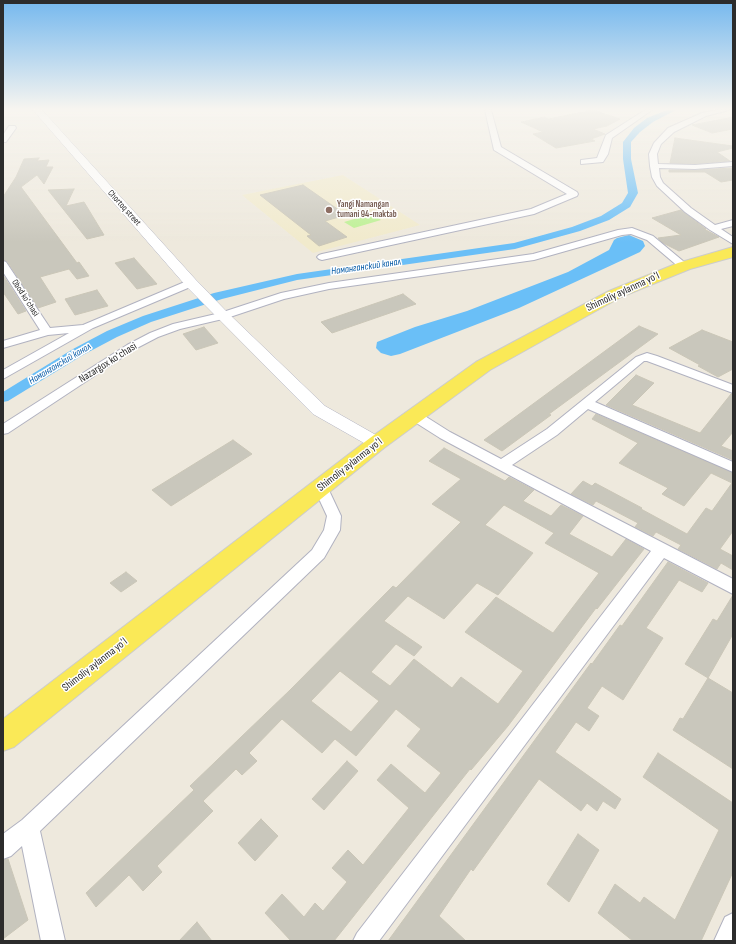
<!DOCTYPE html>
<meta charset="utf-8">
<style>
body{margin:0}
#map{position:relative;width:736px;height:944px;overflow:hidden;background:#eee9dd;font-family:"Sofia Sans Condensed",sans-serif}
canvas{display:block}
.frame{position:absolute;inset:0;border:4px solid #2c2c2c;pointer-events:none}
</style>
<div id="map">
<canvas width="736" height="944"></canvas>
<div class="frame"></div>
</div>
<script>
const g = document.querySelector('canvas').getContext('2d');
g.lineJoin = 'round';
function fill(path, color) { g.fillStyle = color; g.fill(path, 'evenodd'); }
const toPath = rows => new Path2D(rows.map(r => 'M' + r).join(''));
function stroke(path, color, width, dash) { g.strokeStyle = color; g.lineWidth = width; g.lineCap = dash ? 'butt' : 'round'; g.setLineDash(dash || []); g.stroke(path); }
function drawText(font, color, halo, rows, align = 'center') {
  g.font = font + ' "Sofia Sans Condensed",sans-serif'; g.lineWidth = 3; g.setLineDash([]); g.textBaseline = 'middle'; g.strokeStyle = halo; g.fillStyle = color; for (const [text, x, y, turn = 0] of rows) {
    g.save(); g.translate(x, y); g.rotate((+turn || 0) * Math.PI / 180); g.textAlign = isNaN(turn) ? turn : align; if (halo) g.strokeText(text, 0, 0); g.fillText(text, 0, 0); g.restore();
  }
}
const education = toPath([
 [343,175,420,225,313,253,242,195]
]);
const pitch = toPath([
 [372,214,381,220,354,228,344,222]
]);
const water = toPath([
 [629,235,643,241,645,246,640,252,519,308,400,354,391,356,381,353,376,348,377,342,415,327,467,311,568,272,609,250,614,240,617,238]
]);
const canal = toPath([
 [667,110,676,110,653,122,640,132,631,142,631,159,638,193,630,207,609,220,580,231,515,249,297,280,222,299,151,322,117,337,83,355,8,401,3,402,3,392,73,349,107,331,143,316,214,293,297,274,514,243,572,227,601,216,622,203,628,193,623,159,623,142,634,128,647,118,667,110]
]);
const building = toPath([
 [593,110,620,119,607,126,593,129,605,134,591,139,595,141,556,148,533,134,543,132,521,122,544,117,548,119,593,110],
 [733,117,733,129,712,133,692,125,733,117],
 [675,138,733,146,733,148,717,152,730,161,695,164,670,163,675,138],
 [39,158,37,161,49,160,46,167,53,167,44,184,37,175,21,187,77,263,79,262,89,276,77,279,69,269,40,277,56,302,38,308,7,261,3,260,3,197,16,177,24,159,39,158],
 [733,168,733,180,721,182,705,172,669,172,669,170,695,170,733,168],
 [303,185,346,215,325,221,347,237,319,246,307,236,311,235,260,195,303,185],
 [74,189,66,206,84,202,104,235,87,239,48,190,74,189],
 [681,210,706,229,704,229,719,237,679,251,663,243,658,238,681,235,652,218,681,210],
 [134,258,157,284,137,289,115,263,134,258],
 [3,275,26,311,18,314,3,292,3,275],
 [97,290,108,306,75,315,65,299,97,290],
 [403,294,416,304,332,333,321,322,403,294],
 [639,326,658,334,549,414,551,415,502,451,484,440,639,326],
 [204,327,218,343,196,350,183,334,204,327],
 [702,330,733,342,733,369,718,377,698,366,700,365,669,348,702,330],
 [636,375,654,383,632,405,700,433,731,394,733,394,733,432,721,446,733,451,733,460,606,405,636,375],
 [596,414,733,473,733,531,720,549,733,556,733,570,721,563,717,569,678,549,681,545,656,532,653,536,635,527,638,523,596,501,593,505,571,494,583,481,592,486,595,483,642,508,641,509,687,534,706,508,712,511,732,483,711,473,684,506,662,494,668,488,619,463,638,443,592,419,596,414],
 [233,440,252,454,171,506,152,490,233,440],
 [444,448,505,481,509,477,534,490,523,501,551,516,561,505,583,516,569,534,612,557,626,539,644,549,597,609,596,608,508,726,471,770,470,769,334,941,291,941,265,913,282,894,304,917,315,903,323,911,347,882,332,868,348,850,363,865,409,808,377,780,391,764,425,793,441,773,407,746,421,729,396,709,356,756,335,739,322,753,282,719,249,753,257,761,242,775,236,769,203,801,213,811,157,866,162,872,143,891,129,875,96,907,86,893,194,790,190,786,290,690,393,586,396,588,461,522,432,504,461,479,429,461,444,448],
 [504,505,554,533,545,543,599,573,553,633,496,597,465,632,523,671,498,704,461,677,452,688,414,659,390,686,371,672,396,644,414,656,422,647,384,621,408,596,444,619,477,583,498,595,533,553,485,525,504,505],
 [340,671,379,701,351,732,311,701,340,671],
 [668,562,708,583,702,592,679,580,646,628,663,638,623,700,602,686,587,708,599,716,589,731,576,722,555,752,621,799,615,809,603,801,597,811,587,803,581,811,539,779,473,871,471,869,439,916,466,941,388,941,591,663,592,664,620,625,622,626,668,562],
 [126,572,137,581,121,592,110,583,126,572],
 [733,595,733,634,708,678,685,664,713,619,717,621,733,595],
 [708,678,733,693,733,769,673,730,680,718,683,719,708,678],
 [658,753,733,803,733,872,701,941,633,941,598,913,615,884,640,903,644,897,675,920,719,830,643,777,658,753],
 [347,761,358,771,324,810,312,799,347,761],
 [261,819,278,836,255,861,238,843,261,819],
 [578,834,599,850,569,902,547,884,578,834],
 [8,859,28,920,3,939,3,860,8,859],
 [197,922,212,941,179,941,197,922]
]);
const minor = toPath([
 [485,110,491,110,501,147,577,192,578,194,577,196,534,214,322,260,319,259,317,257,319,255,322,254,531,209,567,194,494,150,485,110],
 [645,110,652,110,612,138,608,154,603,162,581,164,581,160,597,158,606,135,645,110],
 [717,110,729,110,706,116,674,132,661,144,657,154,658,164,695,165,733,162,733,166,695,169,659,168,660,177,663,183,691,208,715,225,733,220,733,226,721,229,733,237,733,244,710,230,685,212,657,186,652,177,650,166,649,154,654,143,668,128,702,113,717,110],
 [9,126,15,126,16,128,6,142,3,142,3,135,9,126],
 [632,228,653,236,689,266,688,268,680,268,647,240,631,234,622,235,534,260,329,289,284,299,227,318,180,329,158,337,135,349,8,433,3,434,3,424,127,345,150,333,173,324,220,313,281,293,329,283,533,254,618,230,632,228],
 [3,261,6,262,50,328,83,325,187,281,195,281,196,283,195,285,93,328,3,379,3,370,69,333,48,335,3,348,3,341,40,330,3,272,3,261],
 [647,353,657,356,733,385,733,393,647,361,644,361,595,402,733,462,733,472,588,409,557,435,512,465,733,579,733,594,664,558,379,941,353,941,357,933,651,551,440,438,410,419,409,416,410,413,415,412,420,413,450,432,501,459,547,429,636,357,647,353],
 [321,483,326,484,341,516,340,530,324,558,40,831,65,941,41,941,22,846,11,856,3,859,3,834,22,820,312,550,324,530,327,516,314,488,316,484,321,483],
 [733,913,733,941,714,941,725,917,733,913]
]);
const secondary = toPath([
 [33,110,42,110,196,280,228,313,325,406,383,439,386,443,383,447,377,449,371,447,313,414,186,286,33,110]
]);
const primary = toPath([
 [733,247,733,257,690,269,621,297,490,370,384,448,14,747,3,751,3,719,370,438,476,362,609,291,678,263,733,247]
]);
const markers = [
 [329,210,4,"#8d6e63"]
];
const farEducationnames = [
 ["Yangi Namangan",337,205],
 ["tumani 94-maktab",337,215]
];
const farStreetnames = [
 ["Chortoq street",124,208,48],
 ["Obod koʻchasi",25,298,57]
];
const farWaternames = [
 ["Наманганский канал",366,267,-8],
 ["Наманганский канал",60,364,-31]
];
const streetNames = [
 ["Shimoliy aylanma yoʻl",623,292,-25],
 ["Nazargox koʻchasi",108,363,-32],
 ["Shimoliy aylanma yoʻl",350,465,-38],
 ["Shimoliy aylanma yoʻl",95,665,-38]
];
fill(education, '#f1eacc');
fill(pitch, '#bcf092');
fill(water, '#6abff7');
fill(canal, '#6abff7');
fill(building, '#c9c7bc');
stroke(building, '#cac6b7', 1);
stroke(minor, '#b1b2c0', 2);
stroke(secondary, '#b1b2c0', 1);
stroke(primary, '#ccc', 2);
fill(minor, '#fff');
fill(secondary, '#fff');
fill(primary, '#fae957');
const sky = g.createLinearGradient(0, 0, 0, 242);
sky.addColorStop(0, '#75b8ee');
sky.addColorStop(0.45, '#f7f5f0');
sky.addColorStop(1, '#f7f5f000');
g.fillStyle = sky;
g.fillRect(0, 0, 736, 242);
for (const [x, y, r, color] of markers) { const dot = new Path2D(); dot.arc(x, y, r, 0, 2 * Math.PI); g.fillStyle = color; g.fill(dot); stroke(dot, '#fff', 1.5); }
drawText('bold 9px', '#785e54', '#fff', farEducationnames, 'left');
drawText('9px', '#2c2c2c', '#fff', farStreetnames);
drawText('italic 10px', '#045aa7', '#fff', farWaternames);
drawText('11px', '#2c2c2c', '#fff', streetNames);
</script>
